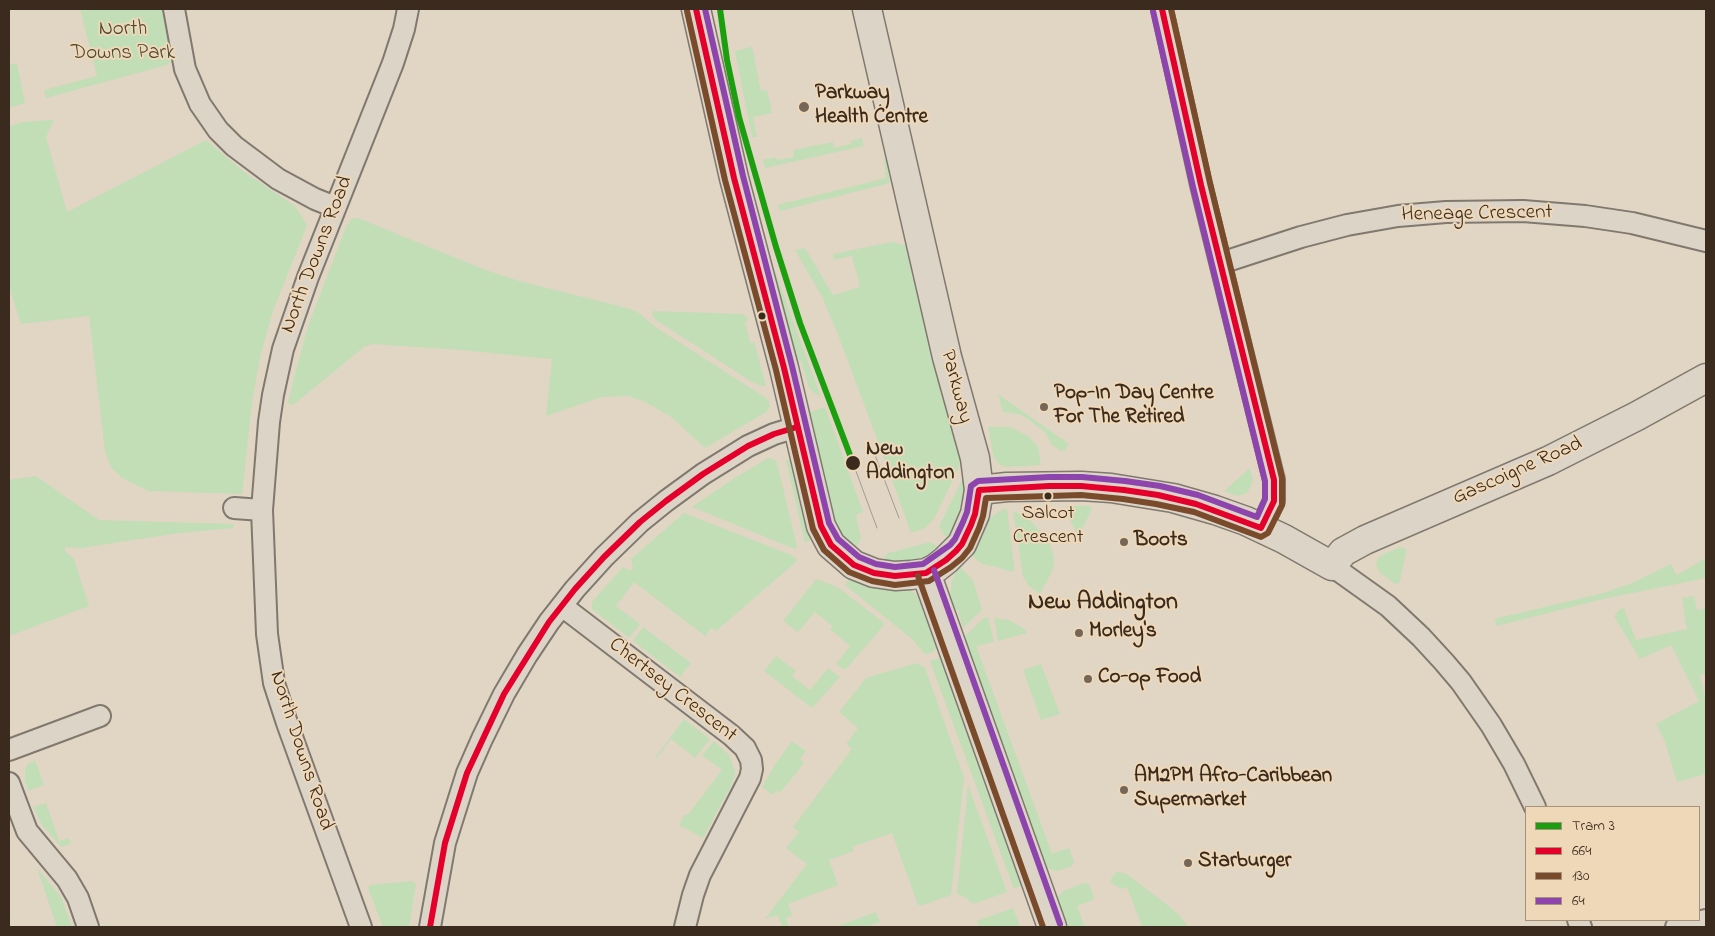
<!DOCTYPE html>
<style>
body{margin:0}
#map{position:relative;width:1715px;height:936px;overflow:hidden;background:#e1d5c4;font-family:"Indie Flower",sans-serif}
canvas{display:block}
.frame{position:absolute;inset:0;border:10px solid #3b2a1e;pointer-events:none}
.legend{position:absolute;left:1525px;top:806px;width:175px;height:115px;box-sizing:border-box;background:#eed8b7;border:1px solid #a6927a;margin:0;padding:6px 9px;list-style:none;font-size:15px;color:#3b2a1e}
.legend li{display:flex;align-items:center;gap:10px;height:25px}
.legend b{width:25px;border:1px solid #a6927a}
</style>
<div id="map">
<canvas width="1715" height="936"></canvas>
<div class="frame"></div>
<ul class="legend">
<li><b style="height:6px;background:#1b9f0e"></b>Tram 3</li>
<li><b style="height:6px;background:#e4002b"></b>664</li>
<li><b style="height:6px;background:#7a4b2a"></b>130</li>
<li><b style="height:6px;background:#8e44ad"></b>64</li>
</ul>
</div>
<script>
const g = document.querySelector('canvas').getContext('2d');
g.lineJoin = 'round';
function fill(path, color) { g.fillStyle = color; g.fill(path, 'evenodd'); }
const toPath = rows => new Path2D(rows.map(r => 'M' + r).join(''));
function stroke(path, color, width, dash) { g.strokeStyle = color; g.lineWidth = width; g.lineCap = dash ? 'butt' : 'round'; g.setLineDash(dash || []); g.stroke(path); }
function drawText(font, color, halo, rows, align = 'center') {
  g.font = font + ' "Indie Flower",sans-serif'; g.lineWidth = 4; g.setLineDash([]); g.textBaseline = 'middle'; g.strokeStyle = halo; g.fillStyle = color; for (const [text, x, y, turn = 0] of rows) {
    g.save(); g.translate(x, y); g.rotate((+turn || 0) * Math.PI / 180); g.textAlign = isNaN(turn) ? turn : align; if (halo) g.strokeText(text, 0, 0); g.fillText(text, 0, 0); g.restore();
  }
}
const green = toPath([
 [80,9,165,9,173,54,172,60,167,65,46,98,44,90,97,76],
 [752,47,761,91,767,90,772,113,753,117,757,137,752,137,735,51],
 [17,63,25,103,9,108,9,65],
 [54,120,46,137,67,212,206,140,244,172,295,206,307,225,273,311,261,353,252,402,242,494,148,491,122,478,111,467,105,451,89,316,21,324,9,286,9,126,22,122],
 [862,138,864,146,765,168,763,160,776,157,777,160,794,157,793,150,833,142,834,148,851,144,851,141],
 [886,158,890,183,780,211,777,205,886,178,884,159],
 [354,218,358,218,483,269,519,281,619,306,636,311,657,328,766,398,769,401,770,407,766,412,705,448,670,416,643,401,628,396,602,397,546,416,552,359,461,350,372,344,364,347,293,405,288,403,296,370,308,326,346,227,351,220],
 [891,242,897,243,909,247,962,458,957,471,934,519,925,528,911,533,886,463,837,332,822,297,795,250,805,248,833,295,860,287,852,256,833,260,833,254],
 [775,270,795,327,821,397,813,392,809,388,802,363,800,361,792,361,773,278],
 [653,311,741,314,747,316,748,321,745,322,750,343,754,342,766,386,762,386,752,382,656,320,652,315],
 [998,394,1069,444,1064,451,1061,451,1052,445,1045,432,1026,418,1018,414,1003,412],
 [825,407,863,512,856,515,861,539,855,549,845,540,835,525,805,414],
 [988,427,1010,427,1028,436,1038,447,1041,465,1005,467,999,464,994,458],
 [768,458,775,460,777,463,797,547,795,549,692,507,730,481],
 [786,460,794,462,814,538,805,543],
 [1250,468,1253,481,1247,493,1237,496,1224,491],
 [36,476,99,520,234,524,233,528,180,533,81,548,65,547,65,551,74,559,89,606,9,636,9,480],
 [964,476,967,500,950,539,944,535,939,526],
 [1067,506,1089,506,1092,509,1079,535,1077,534,1065,510],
 [1003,509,1007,509,1014,566,1014,570,1011,572,997,567,982,564,970,554,979,542,987,520],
 [1013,511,1029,519,1048,540,1052,550,1054,560,1053,569,1040,594,1028,585,1023,577],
 [684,513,791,555,796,558,797,561,716,631,711,628,705,636,634,582,616,606,640,624,629,638,592,609,592,602,623,567,630,571,633,568,631,559],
 [931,542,940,549,926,557,901,563,882,561,888,553],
 [1401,547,1405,548,1406,552,1400,581,1397,585,1379,572,1376,564,1378,558,1383,554],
 [1706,558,1706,578,1603,599,1497,626,1494,619,1603,593,1632,583,1671,564,1677,575],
 [959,566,973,580,982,610,963,628,958,610,953,610,950,596,952,580],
 [850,578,863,583,905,588,915,593,924,608,937,647,933,652,925,654,912,639,845,585],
 [816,579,837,587,883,622,884,625,845,670,836,664,850,646,830,629,832,626,815,612,798,632,783,621],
 [1694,596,1697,610,1706,608,1706,651,1705,652,1706,674,1700,675,1706,702,1706,774,1677,782,1664,739,1656,724,1699,701,1671,645,1640,659,1614,616,1619,610,1624,608,1636,640,1687,629,1682,598],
 [985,617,988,617,994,642,976,646,1052,854,1069,848,1074,862,1072,866,1058,871,1055,871,1045,867,962,639],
 [994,618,1009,620,1023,628,1027,633,998,641],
 [643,627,691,663,680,677,633,641],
 [776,656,796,671,792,676,810,690,828,668,840,677,812,708,764,671],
 [939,658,943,661,1024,882,1022,885,1014,889,930,661],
 [917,663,925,668,964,778,951,895,923,905,918,905,892,833,852,847,854,851,829,860,838,885,788,904,792,915,786,918,789,927,782,927,778,915,765,919,807,864,786,848,799,832,793,827,852,749,846,744,858,728,839,712,866,678],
 [1041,664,1060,714,1041,720,1023,670],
 [684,719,710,739,695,758,671,739,656,759,655,758],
 [714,741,729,755,735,772,732,784,703,838,679,825,685,814,687,816,722,770,702,755],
 [792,741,806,751,800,759,804,763,780,793,777,790,773,795,762,787,774,766],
 [35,760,44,785,28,791,25,781,25,771,27,765],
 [968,785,1007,892,973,904,965,897,957,894],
 [46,803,59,841,69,838,71,844,61,847,42,825,33,807],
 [37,868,61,897,72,927,57,927],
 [1117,871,1128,875,1175,911,1189,927,1142,927,1127,887,1121,889,1111,883,1111,879],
 [412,881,416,884,409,927,383,927,368,888,370,885],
 [1084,883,1089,884,1094,897,1093,900,1077,906,1085,927,1064,927,1057,901,1058,897,1063,891],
 [1013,908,1020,927,980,927,977,921],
 [876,912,880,922,865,927,835,927]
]);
const street = toPath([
 [174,9,185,69,200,104,218,130,234,146,278,179,315,199,335,207],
 [1162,9,1201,185,1274,480,1274,501,1261,528],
 [1221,263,1301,237,1347,225,1398,216,1446,212,1523,211,1585,216,1632,223,1706,241],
 [234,508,262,510],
 [1332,566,1388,606,1421,637,1444,662,1461,682,1491,725,1514,764,1535,807],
 [562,606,731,735,745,748,751,760,752,769,750,778,700,875,693,895,685,927],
 [9,750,100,716],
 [9,783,27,831,67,879,78,898,88,927],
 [1578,920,1581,927],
 [361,927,287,723,274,683,267,634,262,510,269,422,273,395,283,349,308,277,393,63,404,29,408,9],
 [430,927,445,843,467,773,482,739,504,694,527,655,549,622,575,589,604,557,640,522,666,501,703,474,748,446,774,434,797,427],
 [1676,927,1706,920]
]);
const secondary = toPath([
 [696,9,734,178,784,368,821,526,831,545,854,565,874,573,895,576,911,575,926,573,936,568,946,560,962,544,975,514,979,490,975,458,947,357,867,9],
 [979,490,1007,487,1081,486,1111,488,1173,498,1215,510,1246,521,1284,539,1332,566,1343,552,1365,540,1548,461,1637,416,1706,378],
 [926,573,1052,927]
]);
const tram = toPath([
 [875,455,899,518],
 [853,463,877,528]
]);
const bus1 = toPath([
 [696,9,734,178,784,368,821,526,831,545,854,565,874,573,895,576,926,573,946,560,956,551,962,544,971,525,975,514,979,490,1049,486,1081,486,1124,490,1158,495,1196,504,1261,528,1274,501,1274,480,1201,185,1162,9],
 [430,927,445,843,467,773,504,694,549,622,575,589,604,557,640,522,666,501,703,474,748,446,774,434,797,427]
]);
const bus2 = toPath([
 [687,11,725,180,776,370,813,529,824,550,849,572,872,581,895,585,929,581,951,567,962,558,970,548,979,528,983,516,986,498,1081,495,1123,499,1156,504,1194,512,1261,537,1268,533,1282,505,1282,478,1210,183,1171,9],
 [918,576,1043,927]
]);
const bus3 = toPath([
 [705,9,743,176,792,366,829,523,838,539,859,557,876,564,895,567,923,564,950,545,955,539,963,522,967,512,971,486,978,481,1049,477,1082,477,1125,481,1160,486,1198,495,1257,517,1265,499,1265,481,1193,187,1153,11],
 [934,570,1060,924]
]);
const tram1 = toPath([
 [720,9,727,60,739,117,776,247,800,323,853,463]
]);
const markers = [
 [804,107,6,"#756658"],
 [762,316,4.5,"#3b2a1e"],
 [1044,407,5,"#756658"],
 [853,463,8,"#3b2a1e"],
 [1048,496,4.5,"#3b2a1e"],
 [1124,542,5,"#756658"],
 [1079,633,5,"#756658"],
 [1088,679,5,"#756658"],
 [1124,790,5,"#756658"],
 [1188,863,5,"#756658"]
];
const busNames = [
 ["Salcot",1048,515],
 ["Crescent",1048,539]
];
const parkNames = [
 ["North",123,31],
 ["Downs Park",123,55]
];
const poiNames = [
 ["Parkway",815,95],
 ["Health Centre",815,119],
 ["Pop-In Day Centre",1054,395],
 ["For The Retired",1054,419],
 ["Boots",1134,542],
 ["Morley's",1089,633],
 ["Co-op Food",1098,679],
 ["AM2PM Afro-Caribbean",1134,778],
 ["Supermarket",1134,802],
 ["Starburger",1198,863]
];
const streetNames = [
 ["Heneage Crescent",1477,215,-1],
 ["North Downs Road",318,255,-69],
 ["Parkway",955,387,75],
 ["Gascoigne Road",1518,472,-24],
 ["Chertsey Crescent",672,691,38],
 ["North Downs Road",300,751,72]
];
const stopNames = [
 ["New",866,451],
 ["Addington",866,475]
];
const quarterNames = [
 ["New Addington",1103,604]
];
fill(green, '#c2deb7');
stroke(street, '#81786e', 24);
stroke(secondary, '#81786e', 31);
stroke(street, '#ddd4c8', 20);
stroke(secondary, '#ddd4c8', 28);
stroke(tram, '#a39b91', 1);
stroke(bus1, '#e4002b', 6);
stroke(bus2, '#7a4b2a', 6);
stroke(bus3, '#8e44ad', 6);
stroke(tram1, '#1b9f0e', 6);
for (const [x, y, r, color] of markers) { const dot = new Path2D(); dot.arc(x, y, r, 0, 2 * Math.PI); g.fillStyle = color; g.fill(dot); stroke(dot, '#eed8b7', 2); }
drawText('20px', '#3b2a1e', '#eed8b7', busNames);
drawText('21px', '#4c4633', '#eed8b7', parkNames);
drawText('bold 21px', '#3b2a1e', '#eed8b7', poiNames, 'left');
drawText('21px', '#3b2a1e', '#eed8b7', streetNames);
drawText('bold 21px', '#3b2a1e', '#eed8b7', stopNames, 'left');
drawText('bold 24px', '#3b2a1e', '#eed8b7', quarterNames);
</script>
